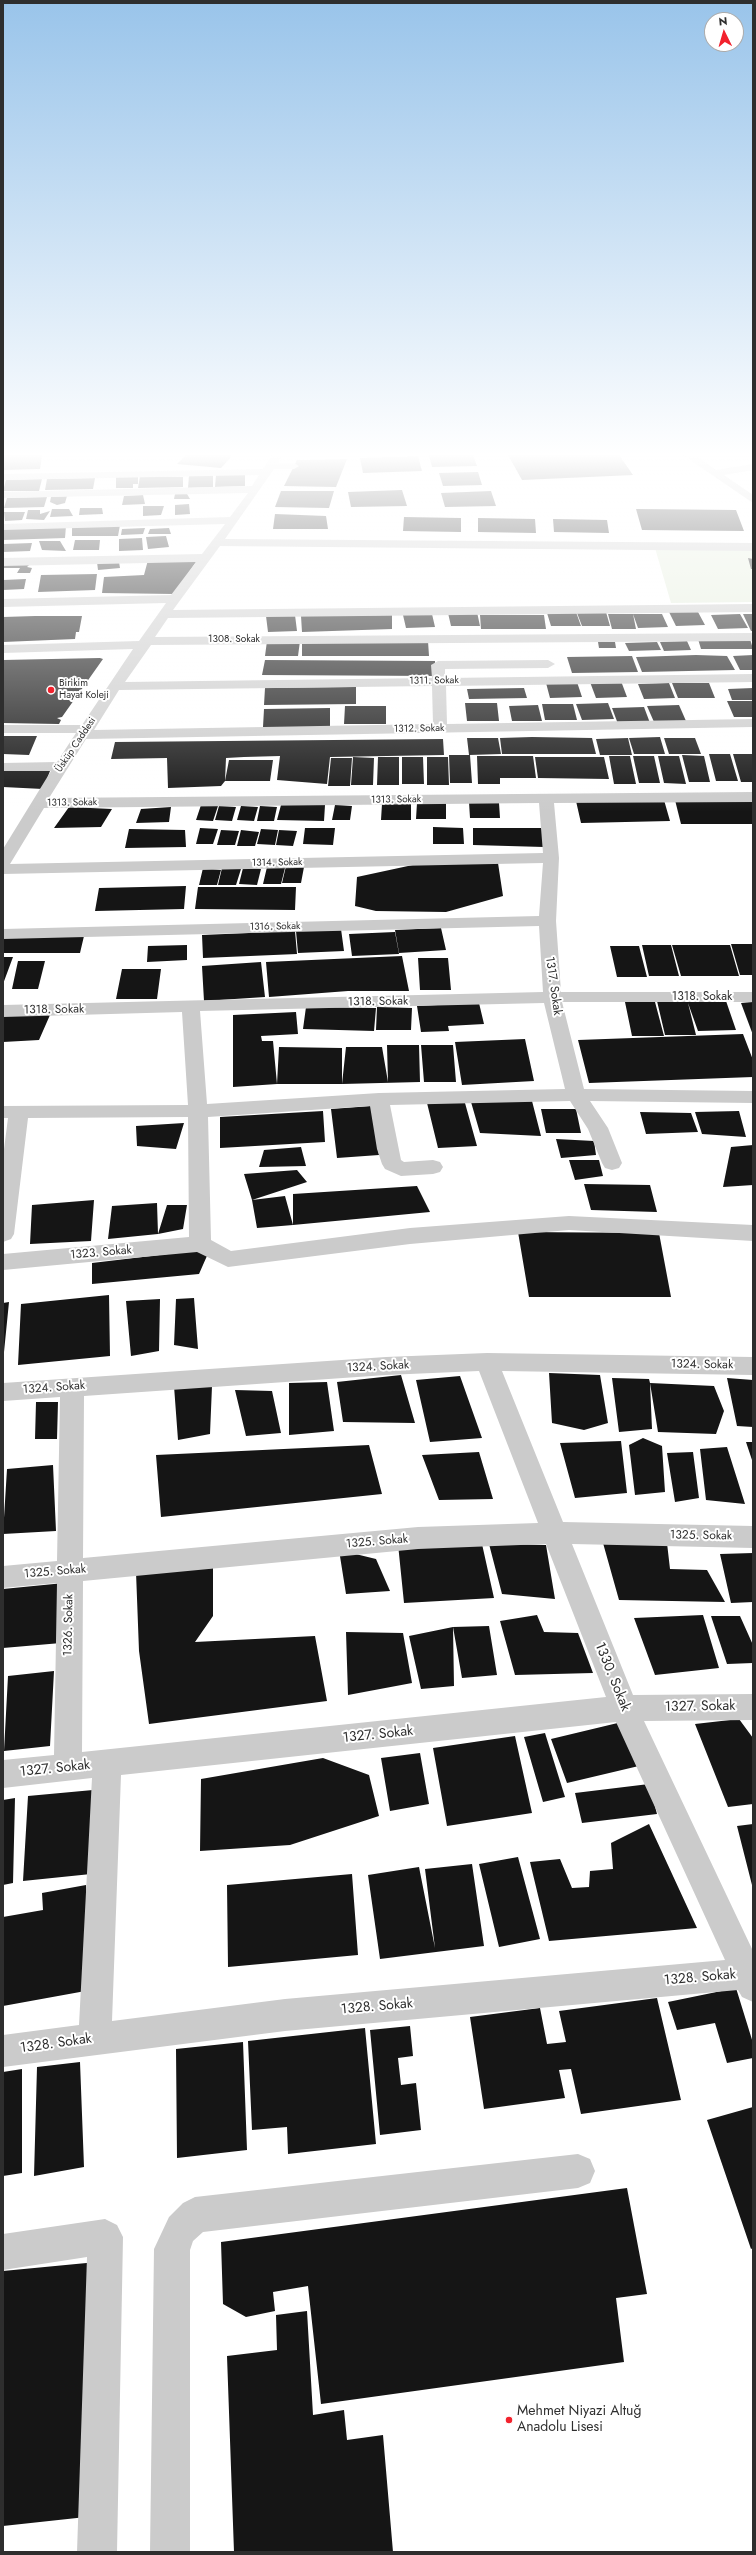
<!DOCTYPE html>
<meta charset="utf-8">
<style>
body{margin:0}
#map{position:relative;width:756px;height:2555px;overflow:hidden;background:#fff;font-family:Jost,sans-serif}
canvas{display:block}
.frame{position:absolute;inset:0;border:4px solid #2e2e2e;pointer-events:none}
.north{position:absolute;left:704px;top:12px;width:40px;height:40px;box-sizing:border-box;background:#fff;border:1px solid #ababab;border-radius:50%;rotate:355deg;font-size:11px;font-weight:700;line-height:16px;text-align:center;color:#2e2e2e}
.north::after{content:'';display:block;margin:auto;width:14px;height:18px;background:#f2222d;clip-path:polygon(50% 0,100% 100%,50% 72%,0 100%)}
</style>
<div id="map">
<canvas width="756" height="2555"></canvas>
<div class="frame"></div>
<div class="north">N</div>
</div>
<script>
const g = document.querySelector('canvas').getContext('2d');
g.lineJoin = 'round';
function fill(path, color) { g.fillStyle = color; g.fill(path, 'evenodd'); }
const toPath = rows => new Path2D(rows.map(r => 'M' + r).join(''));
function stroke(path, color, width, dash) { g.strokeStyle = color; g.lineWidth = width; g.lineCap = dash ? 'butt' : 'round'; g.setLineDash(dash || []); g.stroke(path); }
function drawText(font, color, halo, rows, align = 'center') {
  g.font = font + ' Jost,sans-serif'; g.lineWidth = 4; g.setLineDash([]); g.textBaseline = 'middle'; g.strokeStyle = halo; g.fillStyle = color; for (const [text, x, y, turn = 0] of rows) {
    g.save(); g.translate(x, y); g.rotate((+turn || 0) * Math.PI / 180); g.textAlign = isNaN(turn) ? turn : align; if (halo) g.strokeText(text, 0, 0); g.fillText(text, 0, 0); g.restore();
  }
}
const green = toPath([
 [655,548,753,549,753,602,671,603]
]);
const building = toPath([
 [3,455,42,455,40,469,3,470],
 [186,455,223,455,232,456,221,468,177,464],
 [429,455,473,455,477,466,432,467],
 [508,455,619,455,633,475,522,480],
 [418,456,422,471,363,473,360,458],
 [347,459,336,487,284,486,297,460],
 [478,472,482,485,443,486,439,473],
 [189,475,213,475,213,487,188,488],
 [216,475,245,475,245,486,215,487],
 [138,476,138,484,133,484,133,488,116,488,116,477],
 [140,476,183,477,183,487,138,488],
 [95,478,93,489,45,490,47,479],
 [42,479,39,491,3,491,6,480],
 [402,490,407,506,351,507,348,492],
 [281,491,334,491,329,508,275,507],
 [491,491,496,506,445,507,441,493],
 [175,494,187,494,190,499,174,499],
 [143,495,145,504,122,505,124,496],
 [67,496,65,503,57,505,50,502,51,497],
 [47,497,44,507,4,508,7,498],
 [189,504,190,514,175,515,175,505],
 [143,506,164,506,161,515,143,516],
 [80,508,102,508,103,514,79,515],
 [52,509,69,509,73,516,50,517],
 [636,509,736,510,744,531,642,530],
 [28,510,40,510,40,514,50,511,44,520,26,519],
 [4,512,25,512,22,520,5,521],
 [275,514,326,516,328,529,273,529],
 [404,517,461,518,461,532,403,531],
 [478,518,535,519,536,533,478,532],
 [553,519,607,520,609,533,554,532],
 [120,525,118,536,72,536,72,527],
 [66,526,65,538,3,540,3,528],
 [145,528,143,534,121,535,122,529],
 [169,528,171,534,148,534,150,529],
 [166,536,169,547,148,549,146,537],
 [142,538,143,550,119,551,119,539],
 [75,540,100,540,99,550,73,550],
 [39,541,60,541,66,551,42,550],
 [32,543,30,551,3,552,3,544],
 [748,558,753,559,753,569,751,569],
 [198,559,174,594,102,593,104,577,144,575,148,560],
 [97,562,119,562,120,568,98,570],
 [3,564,30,564,27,567,32,568,30,573,17,573,20,568,3,568],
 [97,574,95,590,38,592,41,575],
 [26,579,24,589,3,590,3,580],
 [477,612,480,626,451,626,448,613],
 [576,612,581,626,551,626,547,613],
 [606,612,610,626,582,626,577,613],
 [669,612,698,612,705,625,676,626],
 [432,614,435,627,406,628,403,615],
 [608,614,662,614,668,627,638,628,633,614,636,629,612,629],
 [740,614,748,628,718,629,711,615],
 [743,614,753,614,753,631,751,631],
 [295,615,297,631,268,632,266,616],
 [392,615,392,629,302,632,301,616],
 [480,615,544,615,546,629,481,629],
 [35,616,82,616,79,632,76,632,75,639,3,642,3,617],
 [698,639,750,639,753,649,701,649],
 [267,641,300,641,298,656,265,656],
 [428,641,429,656,302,656,302,642],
 [687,641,691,650,664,651,660,642],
 [598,642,615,642,616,648,599,648],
 [657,642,661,650,629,651,625,643],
 [696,655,727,656,735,670,642,672,636,657],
 [753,655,753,670,740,670,733,656],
 [632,656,638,672,572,673,567,657],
 [100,658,103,659,62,717,57,718,61,720,59,724,3,723,3,660],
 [265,660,435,661,435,676,262,675],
 [621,681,627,697,596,698,590,682],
 [577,682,582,697,550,698,546,683],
 [669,683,675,698,644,699,638,684],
 [672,683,709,683,715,698,678,698],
 [356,687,356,704,264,705,265,688],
 [524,688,527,698,469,699,467,689],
 [753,688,753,700,732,700,728,689],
 [727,701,753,701,753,717,734,717],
 [465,703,497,703,499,721,467,721],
 [608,703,614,719,582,720,576,704],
 [542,704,573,704,577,720,545,720],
 [538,705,542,721,512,721,509,706],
 [679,705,686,721,654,722,647,706],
 [345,706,386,706,386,724,344,724],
 [644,707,650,723,618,724,612,708],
 [330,708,330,727,263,727,264,709],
 [3,736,37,736,29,755,3,754],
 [532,737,592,738,596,754,502,754,500,738],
 [660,737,665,754,634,754,629,738],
 [467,738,498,738,501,754,469,755],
 [628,738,632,755,600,755,596,739],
 [664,738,695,738,701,754,669,754],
 [443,739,444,755,330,757,327,784,277,780,280,756,244,757,226,758,225,781,229,760,273,760,270,781,225,781,221,786,168,788,167,758,111,759,115,742],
 [709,754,730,754,738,781,716,781],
 [733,754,753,754,753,782,741,782],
 [449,755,470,755,472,783,450,783],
 [682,755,704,756,710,782,689,782],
 [477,756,533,756,536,778,500,778,500,784,478,784],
 [609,756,630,756,636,784,614,784],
 [633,756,654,756,660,783,639,783],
 [658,756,679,756,686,784,664,783],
 [353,757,374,758,373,785,351,785],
 [378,757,399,757,399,785,377,785],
 [402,757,423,757,424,784,402,784],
 [427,757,448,757,449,785,427,785],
 [535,757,604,757,609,779,538,778],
 [331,758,352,758,350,786,328,786],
 [3,770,50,771,43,789,3,787],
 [664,800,670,821,581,823,576,801],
 [675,800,753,800,753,824,681,824],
 [469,802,499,803,500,818,470,818],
 [417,803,446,803,446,819,416,819],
 [382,804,411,804,411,820,381,820],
 [201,805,218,806,213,821,196,820],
 [281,805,325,805,324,821,277,820],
 [335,805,352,806,350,820,332,820],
 [219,806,236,807,232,821,215,820],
 [241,806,258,807,254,821,237,820],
 [260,806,277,807,274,821,257,821],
 [69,807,112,809,101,827,54,828],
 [171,807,169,822,136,823,141,809],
 [433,827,463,828,464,844,433,844],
 [200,828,218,829,213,844,196,844],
 [305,828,335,828,333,845,303,844],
 [473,828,543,828,544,847,473,845],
 [129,829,185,830,186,847,125,848],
 [261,829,278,830,275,845,257,844],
 [221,830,239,831,235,845,217,845],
 [241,830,259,832,255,846,237,846],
 [279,830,297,831,293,846,276,845],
 [422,863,498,863,503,896,446,912,376,911,355,906,357,877],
 [286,866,304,867,301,883,282,883],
 [267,867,285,868,281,884,263,884],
 [203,868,221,870,217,885,199,885],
 [222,868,241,869,236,885,218,885],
 [243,868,261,869,257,885,239,884],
 [186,886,184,909,95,911,99,888],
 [198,887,296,887,295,910,195,909],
 [441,928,446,950,399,953,395,930],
 [341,929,344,951,298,953,296,931],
 [295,931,297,954,203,958,202,935],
 [395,932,399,954,352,956,349,934],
 [3,936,84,936,80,953,3,953],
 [731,944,753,944,753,975,740,975],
 [187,945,187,960,147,962,148,946],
 [642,945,671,945,679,976,649,976],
 [672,945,730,945,739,976,681,976],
 [610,946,639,946,647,977,617,977],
 [402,956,409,991,348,991,269,997,266,962],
 [3,957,13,957,3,984],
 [418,958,448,958,451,990,420,990],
 [18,961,45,961,38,989,12,989],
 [261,962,265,997,204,1001,202,966],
 [122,969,161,969,157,999,116,999],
 [725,998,736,1030,698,1031,688,1003,696,1035,665,1035,657,1001],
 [625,1002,655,1002,664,1036,632,1036],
 [753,1002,753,1035,741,1003],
 [479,1003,484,1024,448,1026,449,1031,421,1032,417,1006],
 [306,1007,376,1008,374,1031,303,1029],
 [377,1007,412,1008,411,1030,376,1030],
 [296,1012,298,1034,261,1036,262,1041,273,1041,277,1084,233,1087,233,1015],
 [50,1015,39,1040,3,1042,3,1016],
 [743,1034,753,1060,753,1077,589,1083,578,1040],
 [525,1039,534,1081,462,1085,455,1042],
 [387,1045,419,1045,420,1082,342,1084,277,1084,279,1047,342,1048,342,1084,346,1047,382,1047,388,1082],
 [421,1045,453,1045,456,1082,424,1082],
 [532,1101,541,1136,480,1133,471,1102],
 [427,1103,465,1103,477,1146,438,1148],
 [372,1106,379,1155,337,1158,331,1109],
 [541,1109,576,1109,581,1133,546,1133],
 [323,1111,325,1142,220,1148,220,1117],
 [739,1111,746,1137,702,1134,695,1112],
 [640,1112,691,1113,698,1132,646,1134],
 [184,1123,176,1149,137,1146,136,1126],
 [556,1139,594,1141,596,1155,561,1158],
 [753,1145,753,1185,723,1187,731,1147],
 [301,1147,306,1166,259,1167,264,1150],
 [569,1160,599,1160,603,1176,575,1180],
 [297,1170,307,1182,252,1200,244,1174],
 [584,1184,650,1185,657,1212,591,1210],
 [417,1186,430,1212,293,1225,257,1228,252,1200,285,1196,293,1225,293,1194],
 [94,1200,91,1241,30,1244,32,1205],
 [157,1203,158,1234,108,1239,112,1206],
 [167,1205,187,1205,183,1229,158,1234],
 [518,1232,659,1233,671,1297,529,1297],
 [210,1249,199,1274,92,1284,92,1263],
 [109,1295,110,1356,18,1365,21,1304],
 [194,1298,198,1349,174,1345,176,1299],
 [160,1299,159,1351,131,1356,126,1301],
 [9,1302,4,1352,3,1352,3,1303],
 [549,1373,600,1375,608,1423,584,1430,552,1423],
 [401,1375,415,1423,343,1422,337,1382],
 [460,1376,482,1438,430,1442,416,1380],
 [612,1378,649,1379,650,1383,714,1386,724,1411,716,1434,658,1432,650,1383,652,1429,619,1432],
 [727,1378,753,1380,753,1427,737,1426],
 [327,1382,334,1431,289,1435,289,1383],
 [174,1386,212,1386,210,1434,178,1440],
 [235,1390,272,1391,281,1433,246,1436],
 [36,1402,58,1402,57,1439,35,1439],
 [643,1438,662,1446,665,1492,635,1495,629,1445],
 [621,1441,627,1493,575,1498,560,1443],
 [746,1442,753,1442,753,1463],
 [369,1445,382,1494,161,1517,156,1455],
 [727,1447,745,1504,706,1500,700,1449],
 [479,1452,493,1499,439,1500,422,1455],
 [693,1452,699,1498,675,1502,667,1453],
 [53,1465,56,1531,3,1534,7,1469],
 [603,1543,667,1543,670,1569,707,1570,725,1602,619,1600],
 [398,1544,482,1544,494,1598,404,1603],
 [489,1544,546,1545,555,1599,502,1594],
 [339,1550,376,1559,390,1591,346,1594],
 [753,1553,753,1602,731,1603,720,1554],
 [213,1568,213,1616,195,1642,315,1636,327,1701,149,1724,139,1651,136,1572],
 [64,1583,61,1643,3,1648,3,1589],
 [537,1615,544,1632,578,1633,593,1673,515,1675,500,1621],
 [703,1615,719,1668,655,1675,634,1618],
 [711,1616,740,1616,753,1645,753,1663,727,1664],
 [489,1626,497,1675,462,1678,453,1627],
 [453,1627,454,1686,421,1689,409,1636],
 [346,1632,403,1633,412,1683,348,1695],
 [54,1671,50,1746,4,1751,8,1676],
 [739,1719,753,1738,753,1804,728,1807,695,1724],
 [626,1721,643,1765,567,1783,551,1739],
 [545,1733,565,1797,543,1802,524,1737],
 [515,1736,532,1813,447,1826,433,1748],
 [420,1753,429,1804,390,1811,381,1758],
 [323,1758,369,1775,379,1816,290,1845,200,1851,201,1779],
 [649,1784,657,1814,582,1823,575,1793],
 [93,1790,91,1874,23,1881,28,1796],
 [15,1798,13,1883,3,1885,3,1800],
 [649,1824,697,1928,549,1941,530,1862,560,1859,572,1888,589,1887,590,1871,613,1869,611,1843],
 [753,1824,753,1885,752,1885,737,1826],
 [518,1857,540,1939,499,1947,479,1864],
 [472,1864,484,1946,380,1959,368,1875,419,1867,435,1948,425,1869],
 [352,1874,358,1955,228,1967,227,1885],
 [86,1885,91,1990,3,2006,3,1917,43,1910,42,1893],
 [736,1988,753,2043,753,2058,727,2063,715,2023,677,2030,668,2002],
 [657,1998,681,2100,581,2114,571,2069,559,2070,565,2098,484,2109,470,2017,540,2008,547,2044,566,2042,559,2011],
 [410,2026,413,2056,398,2058,401,2085,416,2083,421,2130,380,2135,370,2030],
 [365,2028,376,2144,288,2154,287,2127,252,2130,248,2041],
 [243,2042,247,2150,177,2158,176,2049],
 [80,2062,84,2167,34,2176,37,2067],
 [22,2069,22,2173,3,2176,3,2072],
 [753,2107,753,2248,751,2249,707,2120],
 [627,2188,647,2294,616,2298,624,2362,321,2404,308,2286,273,2292,275,2311,246,2317,223,2304,221,2242],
 [97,2262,86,2517,3,2526,3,2271],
 [307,2311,313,2415,344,2410,347,2440,383,2435,393,2552,234,2552,227,2356,277,2350,276,2315]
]);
const minor = toPath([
 [272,455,282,455,278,463,294,463,299,466,294,469,274,469,225,539,753,543,753,551,220,546,173,610,753,604,753,612,168,618,155,637,753,633,753,641,151,645,125,682,432,678,431,665,438,661,548,660,555,664,548,668,445,669,445,678,753,674,753,682,446,686,447,724,753,719,753,727,86,739,49,798,753,792,753,802,554,803,559,858,556,921,561,992,753,992,753,1002,562,1002,584,1089,753,1091,753,1103,590,1101,608,1128,622,1163,619,1168,612,1170,605,1168,602,1163,588,1129,570,1101,390,1105,401,1160,404,1162,433,1160,440,1162,443,1167,440,1172,433,1174,401,1176,385,1169,382,1164,377,1149,370,1106,208,1117,211,1240,231,1251,410,1228,569,1216,753,1225,753,1241,569,1230,410,1244,228,1267,197,1252,3,1270,3,1254,189,1237,188,1117,28,1118,14,1234,11,1239,3,1242,3,1157,8,1118,3,1118,3,1106,188,1105,182,1012,3,1017,3,1005,543,992,539,926,3,939,3,929,539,916,543,863,3,874,3,849,51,771,3,771,3,763,57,762,76,733,3,733,3,725,82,725,133,649,3,653,3,645,139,641,166,603,3,607,3,599,171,595,196,562,3,566,3,558,202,554,225,524,3,530,3,524,230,517,248,493,3,498,3,492,252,486,259,475,3,480,3,474,263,469,272,455],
 [432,686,433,724,94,730,119,690,432,686],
 [539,803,543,853,10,864,44,808,539,803],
 [544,1003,565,1089,379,1093,207,1104,200,1011,544,1003],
 [683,455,695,455,716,470,753,464,753,470,724,475,753,495,753,503,683,455],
 [487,1353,753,1357,753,1375,502,1371,563,1522,753,1526,753,1548,572,1544,633,1695,753,1694,753,1720,644,1721,753,1951,753,2002,742,1997,738,1990,285,2031,3,2067,3,2035,79,2025,92,1778,3,1788,3,1760,54,1755,57,1583,3,1588,3,1566,57,1561,60,1397,3,1401,3,1383,386,1357,487,1353],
 [479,1371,538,1523,418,1527,83,1558,84,1396,386,1375,479,1371],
 [546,1544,606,1697,82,1752,83,1581,418,1549,546,1544],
 [616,1722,725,1960,285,1999,112,2021,121,1775,616,1722],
 [578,2154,590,2159,595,2171,590,2183,578,2188,203,2232,193,2241,190,2250,190,2552,150,2552,154,2249,169,2217,183,2203,195,2197,578,2154],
 [105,2219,117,2225,123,2237,117,2552,77,2552,87,2257,3,2270,3,2234,105,2219]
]);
const markers = [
 [51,690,4,"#f2222d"],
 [509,2420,4,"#f2222d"]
];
const farStreetnames = [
 ["1308. Sokak",234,640],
 ["1311. Sokak",434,681,-1],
 ["1312. Sokak",419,729,-1],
 ["Üsküp Caddesi",76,745,-56],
 ["1313. Sokak",396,800,-1],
 ["1313. Sokak",72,803,-1],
 ["1314. Sokak",277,863,-1],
 ["1316. Sokak",275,927,-1]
];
const farPoinames = [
 ["Birikim",59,684],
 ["Hayat Koleji",59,696]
];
const streetNames = [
 ["1317. Sokak",553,986,82],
 ["1318. Sokak",702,997],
 ["1318. Sokak",378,1002,-1],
 ["1318. Sokak",54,1010,-1],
 ["1323. Sokak",101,1253,-5],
 ["1324. Sokak",702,1365,1],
 ["1324. Sokak",378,1367,-3],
 ["1324. Sokak",54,1388,-4],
 ["1325. Sokak",701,1536,1],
 ["1325. Sokak",377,1542,-5],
 ["1325. Sokak",55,1572,-5],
 ["1326. Sokak",69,1625,-89]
];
const nearStreetnames = [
 ["1330. Sokak",612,1677,68],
 ["1327. Sokak",700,1707,-1],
 ["1327. Sokak",378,1735,-6],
 ["1327. Sokak",55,1769,-6],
 ["1328. Sokak",700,1978,-5],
 ["1328. Sokak",377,2007,-5],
 ["1328. Sokak",56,2044,-8]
];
const nearPoinames = [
 ["Mehmet Niyazi Altuğ",517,2412],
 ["Anadolu Lisesi",517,2428]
];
fill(green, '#e3ecda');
fill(building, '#151515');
fill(minor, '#cbcbcb');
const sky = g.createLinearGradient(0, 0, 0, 812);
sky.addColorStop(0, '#99c4ea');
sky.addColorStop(0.56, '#fff');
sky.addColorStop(1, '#ffffff00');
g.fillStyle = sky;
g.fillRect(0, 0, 756, 812);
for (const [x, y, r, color] of markers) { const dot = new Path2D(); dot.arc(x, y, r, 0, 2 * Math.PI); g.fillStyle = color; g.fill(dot); stroke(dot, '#fff', 1.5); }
drawText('10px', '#2e2e2e', '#fff', farStreetnames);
drawText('10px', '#2e2e2e', '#fff', farPoinames, 'left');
drawText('12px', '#2e2e2e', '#fff', streetNames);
drawText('14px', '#2e2e2e', '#fff', nearStreetnames);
drawText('14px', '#2e2e2e', '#fff', nearPoinames, 'left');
</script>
